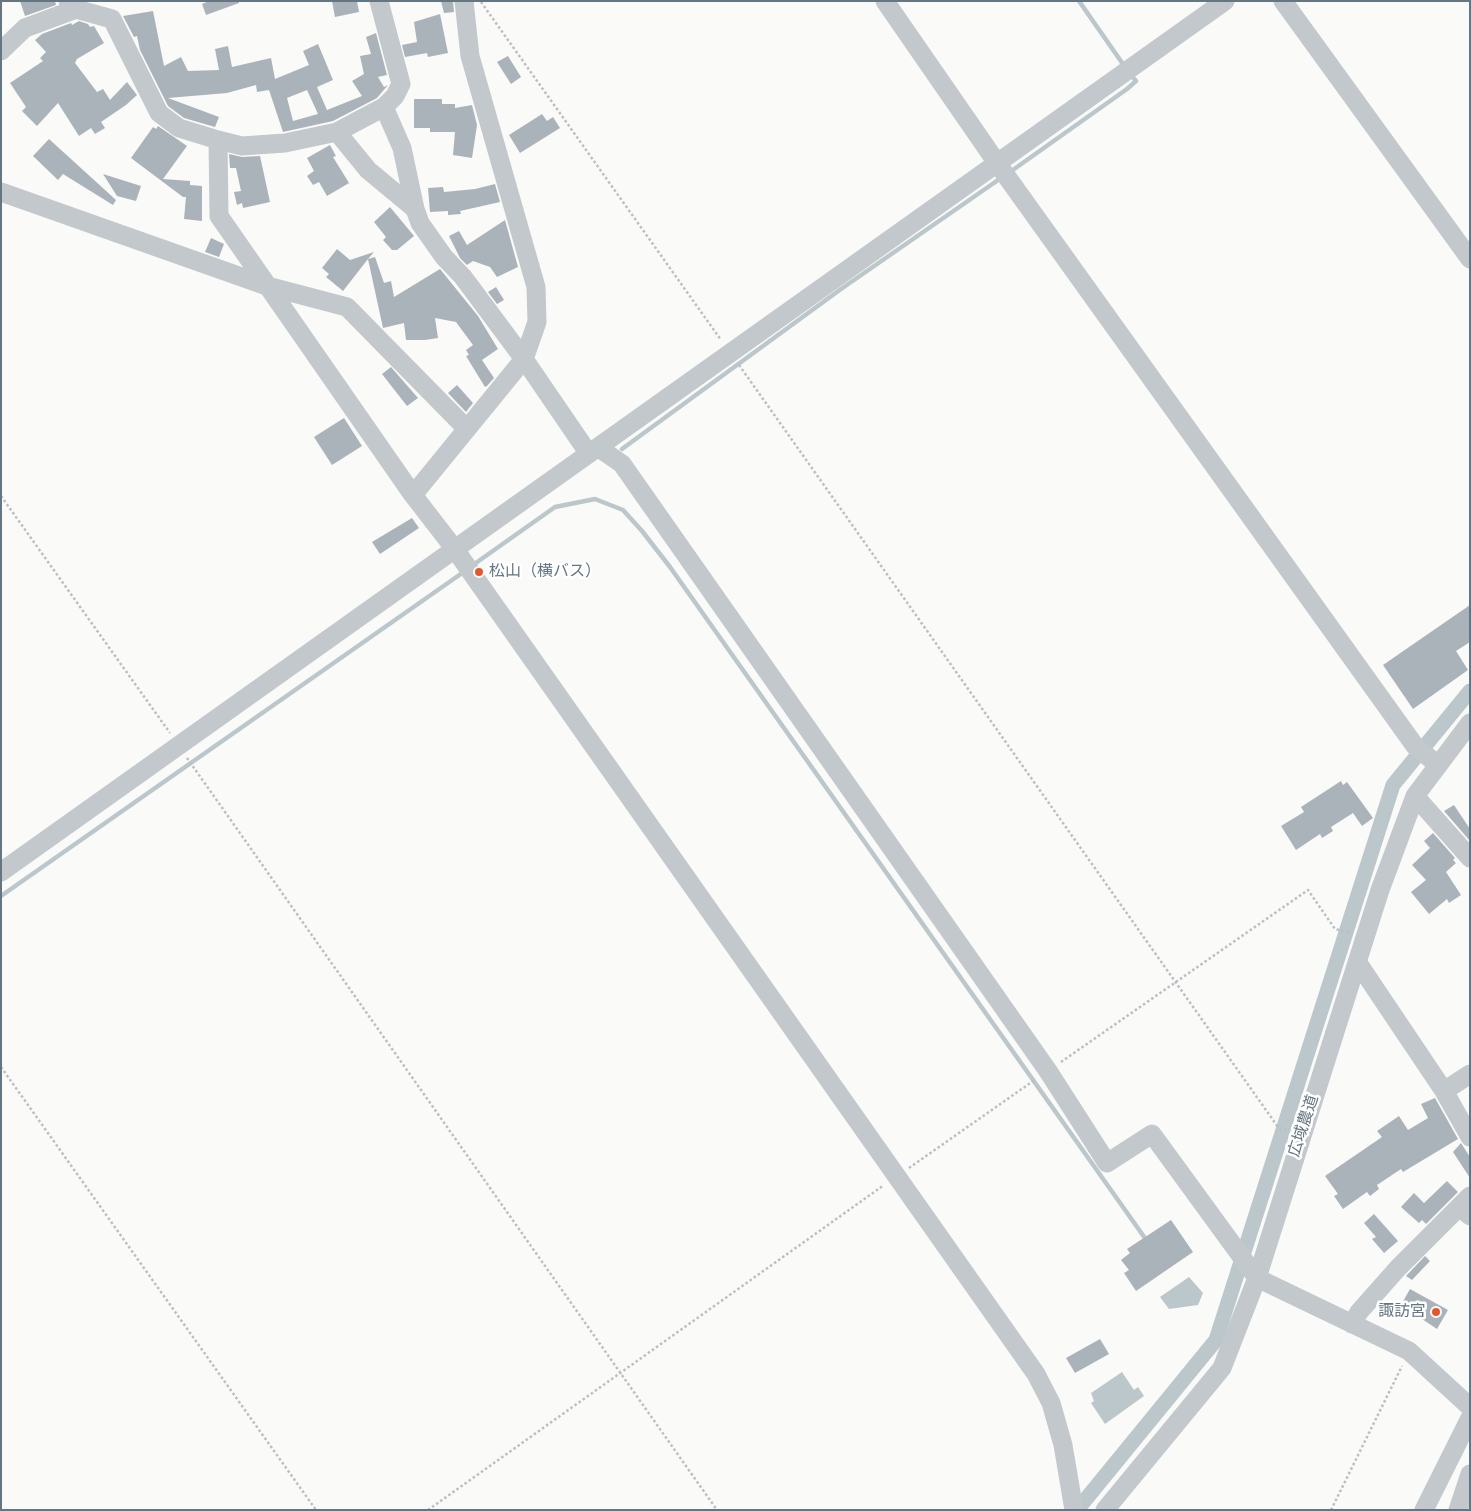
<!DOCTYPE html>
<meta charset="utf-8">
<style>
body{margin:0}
#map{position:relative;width:1471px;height:1511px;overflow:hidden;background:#fafaf8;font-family:"Varela Round",sans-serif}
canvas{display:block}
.frame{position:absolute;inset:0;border:2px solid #657683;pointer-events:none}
</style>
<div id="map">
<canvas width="1471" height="1511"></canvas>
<div class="frame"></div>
</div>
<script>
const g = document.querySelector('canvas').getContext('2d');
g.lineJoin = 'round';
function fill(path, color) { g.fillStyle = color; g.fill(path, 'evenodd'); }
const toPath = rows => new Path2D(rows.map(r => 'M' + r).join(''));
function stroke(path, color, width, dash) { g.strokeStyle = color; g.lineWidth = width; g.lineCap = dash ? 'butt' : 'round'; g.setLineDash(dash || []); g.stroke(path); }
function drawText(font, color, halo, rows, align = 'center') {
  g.font = font + ' "Varela Round","Noto Sans JP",sans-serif'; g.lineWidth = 5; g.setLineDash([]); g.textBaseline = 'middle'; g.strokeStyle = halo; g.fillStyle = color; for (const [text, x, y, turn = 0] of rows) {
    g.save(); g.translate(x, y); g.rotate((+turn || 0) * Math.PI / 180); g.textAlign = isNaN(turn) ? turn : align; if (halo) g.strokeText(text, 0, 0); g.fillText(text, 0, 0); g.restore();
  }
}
const water = toPath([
 [1189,1277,1203,1293,1198,1305,1169,1309,1160,1297],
 [1122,1372,1134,1390,1138,1387,1144,1396,1105,1424,1091,1403,1094,1401,1091,1393]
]);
const stream = toPath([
 [1079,1,1125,67],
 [1010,172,1127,89,1136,81,1130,74],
 [622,449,841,289,1001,178],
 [473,565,555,507,595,499,623,510,642,531,670,567,1147,1241],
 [1,896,465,571]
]);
const canal = toPath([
 [1077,1510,1216,1340,1393,785,1470,691]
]);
const building = toPath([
 [20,1,55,1,56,5,25,16],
 [209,1,239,1,239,3,206,15,202,4],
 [332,1,357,1,359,12,335,17],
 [441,1,453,1,454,12,444,13],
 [153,11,164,66,181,57,188,71,219,70,215,49,228,46,232,67,271,58,275,79,309,65,303,51,318,44,333,80,317,87,327,110,362,96,352,81,364,74,360,56,371,54,366,37,376,33,387,75,378,77,384,87,388,85,377,98,333,121,283,132,269,90,257,92,256,85,227,93,168,98,219,117,215,127,184,118,168,106,140,50,137,36,134,37,123,16],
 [307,90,318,114,293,121,287,98],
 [440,14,448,53,428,57,427,53,405,57,402,45,417,42,414,22],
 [79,21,88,24,90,27,94,26,104,43,77,59,75,63,97,92,103,89,110,100,127,82,137,95,126,105,101,122,105,128,95,134,91,128,79,136,58,103,37,126,22,111,26,107,10,83,43,61,40,58,46,52,35,40,42,34,71,23,72,25],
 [508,56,521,77,511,84,497,62],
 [414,99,442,99,442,104,455,104,455,108,472,105,477,125,472,158,453,155,455,132,430,132,430,128,414,128],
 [542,114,547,121,553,117,560,128,520,153,509,135],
 [158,126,187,146,163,179,190,181,190,185,202,186,202,221,184,219,186,197,183,197,131,158,153,127,156,129],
 [49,139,116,200,113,205,63,174,58,180,33,156],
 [330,145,336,156,333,157,349,183,327,196,319,182,313,185,307,176,314,171,307,158],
 [229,154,242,157,260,156,270,202,243,208,242,203,237,205,234,192,241,191,236,168,230,168],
 [103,174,141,186,136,201,117,196],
 [495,184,500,202,460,211,461,214,448,215,448,211,430,212,428,188,443,187,444,192,475,189],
 [390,207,414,236,397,250,392,250,383,240,386,237,374,222],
 [505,220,518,267,497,277,490,267,473,261,467,265,460,258,449,236,459,231,467,245],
 [211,238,224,244,219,257,205,252],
 [337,249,350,260,374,252,368,259,375,257,384,283,391,281,394,297,440,269,478,316,498,349,482,360,494,378,487,386,485,387,466,356,469,355,466,350,473,345,456,322,435,318,438,338,425,340,406,340,404,323,383,328,368,259,343,291,326,277,329,274,322,268],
 [496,287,504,300,497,304,488,292],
 [391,367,418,398,407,406,382,374],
 [457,385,473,403,466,412,448,393],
 [344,418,362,446,332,465,314,437],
 [412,518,419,528,380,554,372,542],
 [1470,605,1470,642,1456,651,1468,670,1413,709,1383,665],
 [1341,781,1343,785,1347,782,1373,818,1362,826,1353,813,1331,827,1333,831,1322,838,1320,834,1296,850,1281,826,1304,812,1301,807],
 [1454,805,1470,829,1470,841,1444,811],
 [1433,833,1455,858,1453,860,1456,863,1446,872,1461,895,1449,903,1447,899,1429,914,1411,892,1426,880,1412,865,1430,848,1424,841],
 [1435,1098,1458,1139,1403,1172,1401,1169,1377,1185,1379,1189,1370,1196,1367,1192,1343,1209,1334,1196,1338,1194,1325,1176,1382,1137,1377,1131,1399,1116,1408,1130,1428,1118,1421,1104],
 [1461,1143,1470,1157,1470,1178,1453,1152],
 [1447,1181,1458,1192,1426,1224,1422,1220,1419,1223,1401,1207,1414,1193,1424,1203],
 [1374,1214,1398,1241,1384,1253,1372,1239,1376,1237,1364,1223],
 [1171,1220,1193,1252,1136,1291,1124,1273,1129,1270,1121,1260,1130,1253,1127,1249],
 [1425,1256,1430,1261,1412,1280,1406,1276],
 [1410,1289,1448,1310,1437,1329,1401,1305],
 [1100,1339,1109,1354,1075,1373,1066,1358]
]);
const path = toPath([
 [481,2,721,340],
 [739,365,1278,1127,1288,1131],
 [1,496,170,733],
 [187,758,717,1510],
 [1061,1062,1308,890,1335,929,1350,933],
 [1,1067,316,1510],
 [909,1168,1036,1079],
 [428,1510,884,1185],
 [1331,1510,1402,1366]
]);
const minor = toPath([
 [68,1,76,9,112,19,159,113,179,128,218,140,219,216,413,495,454,548,1036,1374,1051,1403,1063,1445,1074,1510],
 [885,1,997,163,1415,746,1438,765],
 [1283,1,1470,259],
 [1,51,25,28,76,9],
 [384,107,402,148,415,209],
 [337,132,384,107,395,96,401,84,379,1],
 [218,140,242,146,285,143,337,132,368,170,415,209,420,223,444,257,463,277,524,359,589,454],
 [1,192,267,286,347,307,467,429],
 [599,448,622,464,1048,1071,1107,1163,1152,1134,1257,1278,1409,1351,1470,1407],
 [413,495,524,359,537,322,536,287,470,56,464,1],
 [1415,796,1470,858],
 [1,872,1225,1],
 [1358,963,1444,1091,1470,1137],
 [1444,1091,1470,1074],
 [1470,1196,1459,1207,1470,1216],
 [1352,1324,1359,1312,1398,1268,1459,1207],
 [1105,1510,1222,1368,1257,1278,1380,890,1415,796,1470,723],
 [1424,1510,1470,1418],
 [1458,1510,1470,1474]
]);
const markers = [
 [479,572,5,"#e4572e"],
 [1436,1312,5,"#e4572e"]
];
const poiNames = [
 ["松山（横バス）",489,572],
 ["諏訪宮",1426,1312,"right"]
];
const streetNames = [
 ["広域農道",1304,1126,-72]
];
fill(water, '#bbc7cb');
stroke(stream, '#bbc7cb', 4.5);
stroke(canal, '#bbc7cb', 15);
fill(building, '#aab3b9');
stroke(path, '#bbbfc2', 2.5, [2.5, 2.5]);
stroke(minor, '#c3c8cc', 19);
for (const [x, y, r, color] of markers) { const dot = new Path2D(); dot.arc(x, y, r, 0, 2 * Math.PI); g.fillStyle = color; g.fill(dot); stroke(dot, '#fff', 2); }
drawText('16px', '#657683', '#fff', poiNames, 'left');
drawText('16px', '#657683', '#fff', streetNames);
</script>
